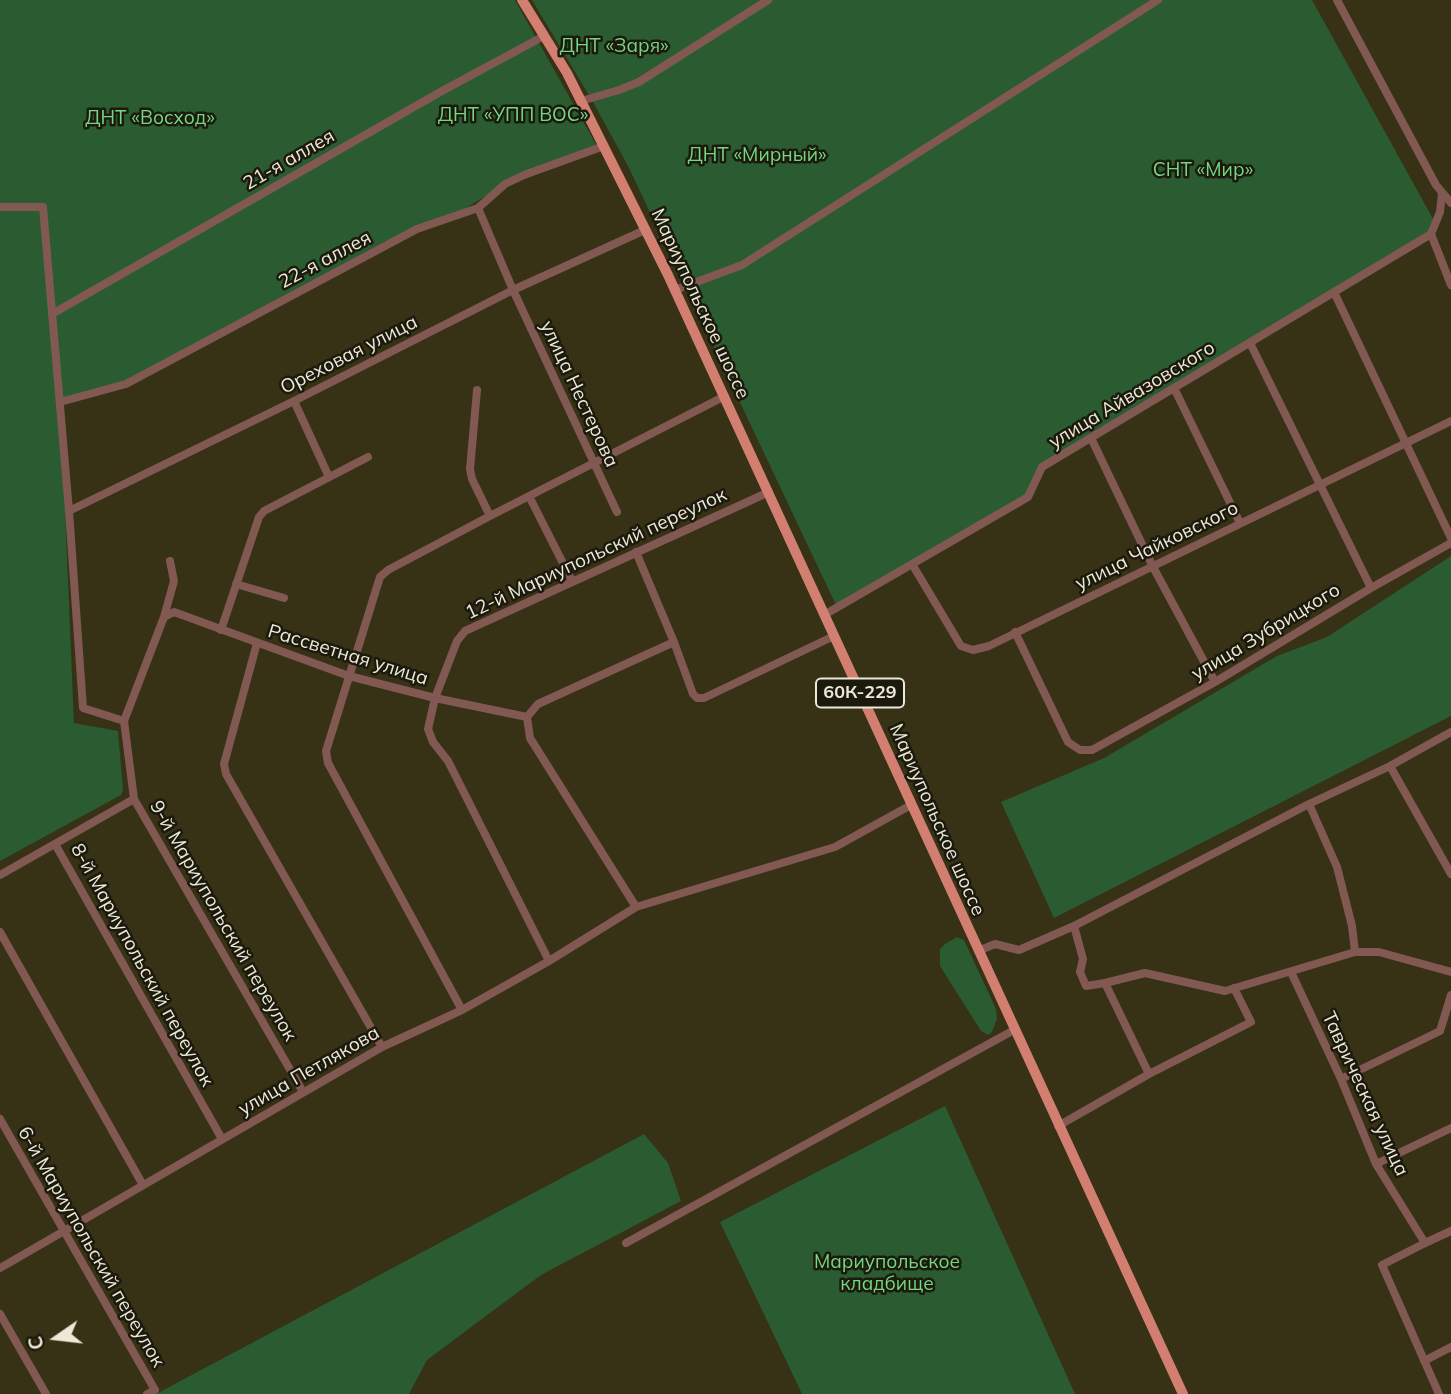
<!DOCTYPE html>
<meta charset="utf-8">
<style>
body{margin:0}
#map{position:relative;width:1451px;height:1394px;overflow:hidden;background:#373115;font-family:Mulish,sans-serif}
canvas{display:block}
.north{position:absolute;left:21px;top:1303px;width:70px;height:70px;-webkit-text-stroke:5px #1c190d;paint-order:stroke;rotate:256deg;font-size:19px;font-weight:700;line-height:28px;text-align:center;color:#ece9d8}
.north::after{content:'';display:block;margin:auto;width:24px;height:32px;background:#ece9d8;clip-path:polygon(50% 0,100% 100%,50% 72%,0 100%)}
</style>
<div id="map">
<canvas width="1451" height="1394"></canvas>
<div class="north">С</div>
</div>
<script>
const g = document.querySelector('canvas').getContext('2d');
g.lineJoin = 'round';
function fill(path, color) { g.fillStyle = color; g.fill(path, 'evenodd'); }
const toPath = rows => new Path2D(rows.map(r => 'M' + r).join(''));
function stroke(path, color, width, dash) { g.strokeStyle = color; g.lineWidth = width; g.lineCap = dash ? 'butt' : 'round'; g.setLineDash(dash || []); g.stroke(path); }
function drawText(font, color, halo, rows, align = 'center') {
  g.font = font + ' Mulish,sans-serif'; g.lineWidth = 5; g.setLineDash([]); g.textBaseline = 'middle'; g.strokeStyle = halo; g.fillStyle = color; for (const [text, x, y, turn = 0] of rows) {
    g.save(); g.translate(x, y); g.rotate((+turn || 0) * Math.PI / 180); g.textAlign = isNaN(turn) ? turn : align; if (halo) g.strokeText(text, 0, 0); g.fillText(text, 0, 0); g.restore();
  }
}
const green = toPath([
 [0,0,515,0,598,148,505,184,450,218,417,229,126,384,57,405,65,508,74,723,118,731,123,790,121,795,0,861],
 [532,0,1312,0,1437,226,1041,466,1028,496,836,605,628,166,593,102],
 [1451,556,1451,716,1054,918,1001,802,1104,758,1277,656,1327,637],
 [957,937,964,940,996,1009,997,1019,992,1032,988,1035,981,1031,940,966,940,949,945,944],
 [945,1106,1075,1394,802,1394,720,1222],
 [644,1134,668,1163,681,1201,541,1275,427,1360,409,1394,156,1394]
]);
const minor = toPath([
 [1337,0,1436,185,1451,203],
 [581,101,619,90,639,82,768,0],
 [0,207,43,207,69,511,83,708,124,721],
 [478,208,513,290,617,512],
 [1431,234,1451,285],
 [675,290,742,265,1158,0],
 [1334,292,1451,538],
 [52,314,442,91,544,36],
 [1250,343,1371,588],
 [1174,388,1240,523],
 [477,390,470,469,472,479,490,516],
 [294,401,329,477],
 [60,402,126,384,417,229,478,208,505,184,524,175,604,146],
 [1091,438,1152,565,1215,682],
 [529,496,572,581],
 [69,511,294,401,513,290,645,230],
 [636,552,674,642,693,694,697,698,704,698,834,636],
 [170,561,174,581,164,617,124,721,134,799,303,1092],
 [912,564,961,646,973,650,989,646,1451,421],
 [236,584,284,598],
 [824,615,1028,497,1042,467,1431,234,1440,212,1442,193],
 [164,617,174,612,349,676,435,698,527,717],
 [221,630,259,517,264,511,368,457],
 [1015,632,1068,742,1080,750,1092,750,1215,682,1371,588,1451,543],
 [257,643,224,764,226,774,382,1047],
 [1390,766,1451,874],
 [1309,804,1337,867,1352,926,1355,952],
 [55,844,222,1139],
 [0,875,134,799],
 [636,907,530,738,527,717,538,704,674,642],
 [1074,926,1083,959,1080,972,1086,986,1105,983,1145,973,1225,991,1355,952,1379,952,1451,972],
 [0,932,143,1185],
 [978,951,995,944,1019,950,1074,926,1309,804,1390,766,1451,732],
 [549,961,448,761,433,742,428,729,435,698,457,641,465,631,769,492],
 [1291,972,1341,1079,1376,1164,1425,1243,1382,1265,1439,1394],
 [1105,983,1149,1074],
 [462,1010,328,763,326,751,380,577,388,570,490,516,725,396],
 [1341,1079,1440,1031,1451,995],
 [0,1119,155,1390,147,1394],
 [1058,1126,1149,1074,1251,1022,1234,988],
 [1376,1164,1451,1128],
 [626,1243,1014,1030],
 [1425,1243,1451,1231],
 [0,1268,382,1047,462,1010,549,961,636,907,835,847,911,805],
 [0,1314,46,1394],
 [1424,1361,1451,1347]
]);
const major = toPath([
 [522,0,567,73,668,275,1183,1394]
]);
const shields = [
 [860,693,88]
];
const shieldNames = [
 ["60К-229",860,693]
];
const parkNames = [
 ["ДНТ «Заря»",614,46],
 ["ДНТ «УПП ВОС»",513,115],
 ["ДНТ «Восход»",150,118],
 ["ДНТ «Мирный»",757,155],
 ["СНТ «Мир»",1203,170],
 ["Мариупольское",887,1262],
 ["кладбище",887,1284]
];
const streetNames = [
 ["21-я аллея",289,160,-30],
 ["22-я аллея",325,260,-28],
 ["Мариупольское шоссе",700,304,65],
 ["Ореховая улица",349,355,-27],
 ["улица Нестерова",579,394,65],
 ["улица Айвазовского",1132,395,-31],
 ["улица Чайковского",1157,546,-26],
 ["12-й Мариупольский переулок",596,554,-25],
 ["улица Зубрицкого",1266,632,-31],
 ["Рассветная улица",348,655,17],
 ["Мариупольское шоссе",937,820,66],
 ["9-й Мариупольский переулок",223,921,60],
 ["8-й Мариупольский переулок",142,965,61],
 ["улица Петлякова",309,1071,-30],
 ["Таврическая улица",1365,1094,65],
 ["6-й Мариупольский переулок",91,1247,60]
];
fill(green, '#2a5b31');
stroke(minor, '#825952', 8);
stroke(major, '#d27e71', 10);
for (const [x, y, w] of shields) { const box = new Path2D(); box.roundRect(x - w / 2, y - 14.5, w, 29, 5); g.fillStyle = '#1c190d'; g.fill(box); stroke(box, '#ece9d8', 2); }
drawText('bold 18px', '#ece9d8', null, shieldNames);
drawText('19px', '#73d881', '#1c190d', parkNames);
drawText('19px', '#ece9d8', '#1c190d', streetNames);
</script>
